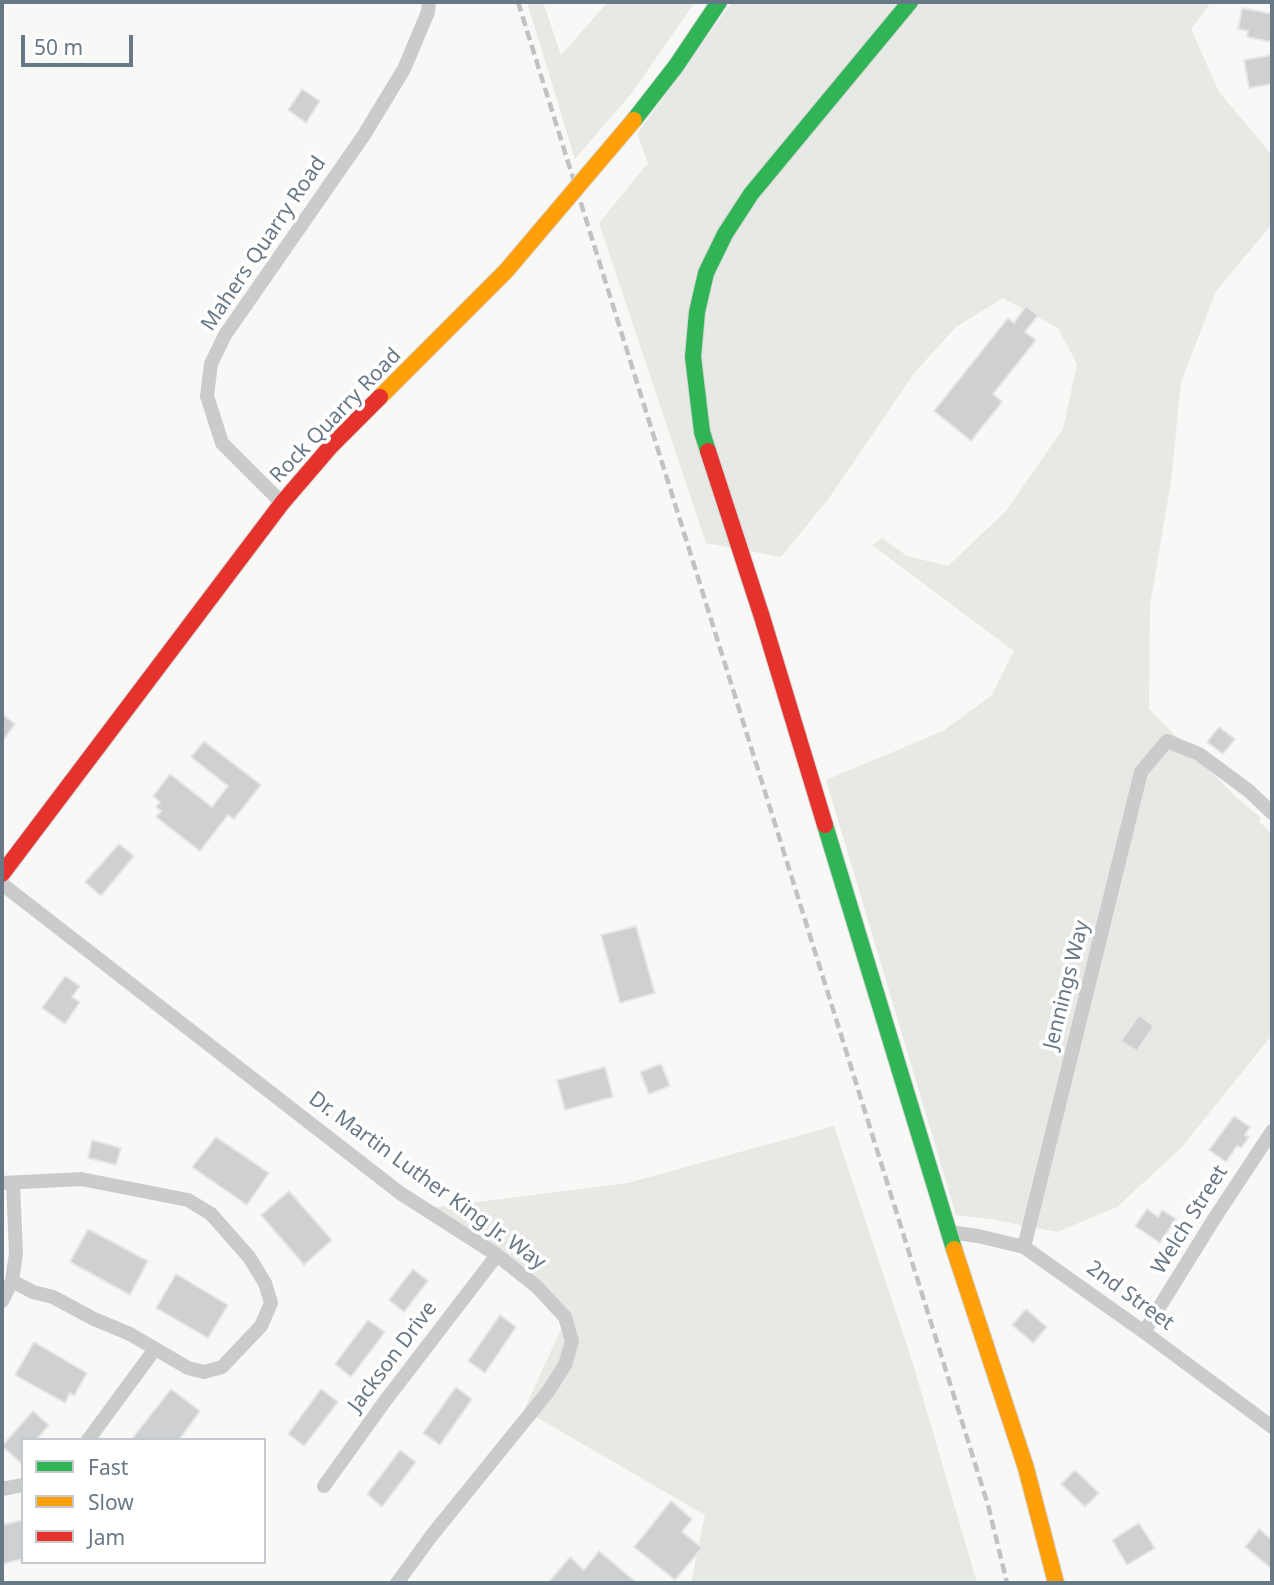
<!DOCTYPE html>
<style>
body{margin:0}
#map{position:relative;width:1274px;height:1585px;overflow:hidden;background:#f8f8f7;font-family:"Noto Sans",sans-serif}
canvas{display:block}
.frame{position:absolute;inset:0;border:4px solid #687886;pointer-events:none}
.legend{position:absolute;left:21px;top:1438px;width:245px;height:126px;box-sizing:border-box;background:#fff;border:2px solid #c3c9cf;margin:0;padding:9px 12px;list-style:none;font-size:21px;color:#687886}
.legend li{display:flex;align-items:center;gap:14px;height:35px}
.legend b{width:35px;border:2px solid #c3c9cf}
.scale{position:absolute;left:21px;top:35px;width:112px;height:32px;box-sizing:border-box;border:4px solid #687886;border-top:0;padding-left:9px;font-size:21px;line-height:24px;white-space:nowrap;color:#687886;-webkit-text-stroke:5px #fff;paint-order:stroke}
</style>
<div id="map">
<canvas width="1274" height="1585"></canvas>
<div class="frame"></div>
<ul class="legend">
<li><b style="height:9px;background:#30b455"></b>Fast</li>
<li><b style="height:9px;background:#ff9f0a"></b>Slow</li>
<li><b style="height:9px;background:#e5322d"></b>Jam</li>
</ul>
<div class="scale">50 m</div>
</div>
<script>
const g = document.querySelector('canvas').getContext('2d');
g.lineJoin = 'round';
function fill(path, color) { g.fillStyle = color; g.fill(path, 'evenodd'); }
const toPath = rows => new Path2D(rows.map(r => 'M' + r).join(''));
function stroke(path, color, width, dash) { g.strokeStyle = color; g.lineWidth = width; g.lineCap = dash ? 'butt' : 'round'; g.setLineDash(dash || []); g.stroke(path); }
function drawText(font, color, halo, rows, align = 'center') {
  g.font = font + ' "Noto Sans",sans-serif'; g.lineWidth = 7; g.setLineDash([]); g.textBaseline = 'middle'; g.strokeStyle = halo; g.fillStyle = color; for (const [text, x, y, turn = 0] of rows) {
    g.save(); g.translate(x, y); g.rotate((+turn || 0) * Math.PI / 180); g.textAlign = isNaN(turn) ? turn : align; if (halo) g.strokeText(text, 0, 0); g.fillText(text, 0, 0); g.restore();
  }
}
const green = toPath([
 [527,2,543,2,561,55,608,2,695,2,631,94,575,159],
 [732,2,1211,2,1191,29,1219,92,1272,155,1272,224,1216,291,1181,382,1171,481,1150,605,1149,709,1235,796,1261,818,1259,821,1272,834,1272,1035,1181,1148,1117,1207,1057,1232,990,1219,956,1215,826,780,943,731,992,695,1014,651,872,545,882,538,907,556,948,566,1006,511,1063,429,1077,364,1058,328,1003,298,956,327,915,372,829,498,781,557,706,543,599,223,648,163,637,134],
 [834,1126,913,1364,977,1583,691,1583,705,1515,524,1410,568,1314,431,1208,628,1183]
]);
const building = toPath([
 [1242,8,1272,14,1272,42,1247,37,1248,31,1238,29,1242,8],
 [1272,55,1272,84,1249,88,1244,60,1272,55],
 [302,89,320,101,306,123,288,110,302,89],
 [1026,306,1038,315,1025,332,1036,340,993,394,1002,402,971,441,934,411,1008,318,1014,323,1026,306],
 [2,714,15,724,2,742,2,714],
 [1219,727,1235,739,1223,754,1207,742,1219,727],
 [204,741,261,785,234,819,228,815,200,851,156,817,161,811,156,807,160,802,153,796,170,774,212,807,228,786,191,757,204,741],
 [119,844,134,856,101,896,85,882,119,844],
 [636,926,655,993,620,1003,601,935,636,926],
 [65,976,80,986,72,997,80,1002,65,1024,42,1008,65,976],
 [1139,1015,1154,1026,1137,1051,1121,1041,1139,1015],
 [661,1064,670,1086,649,1094,640,1072,661,1064],
 [605,1067,613,1097,565,1110,557,1080,605,1067],
 [1234,1116,1250,1127,1245,1135,1249,1137,1241,1148,1237,1146,1226,1162,1209,1150,1234,1116],
 [216,1137,269,1173,247,1205,192,1167,216,1137],
 [92,1140,121,1148,116,1165,88,1158,92,1140],
 [289,1191,332,1240,304,1265,261,1215,289,1191],
 [1147,1209,1158,1217,1162,1210,1176,1219,1160,1243,1135,1226,1147,1209],
 [88,1229,148,1261,130,1295,70,1262,88,1229],
 [413,1269,428,1281,404,1312,389,1300,413,1269],
 [176,1274,228,1305,208,1338,156,1308,176,1274],
 [1026,1309,1047,1327,1033,1343,1012,1325,1026,1309],
 [500,1315,516,1327,485,1373,468,1361,500,1315],
 [368,1320,385,1332,351,1377,335,1364,368,1320],
 [34,1342,87,1373,74,1396,70,1393,65,1403,15,1375,34,1342],
 [456,1387,472,1399,440,1445,423,1433,456,1387],
 [171,1389,200,1411,179,1440,131,1440,171,1389],
 [321,1389,338,1402,304,1446,288,1434,321,1389],
 [33,1411,49,1425,36,1440,23,1440,23,1465,2,1446,33,1411],
 [400,1450,416,1462,382,1507,367,1494,400,1450],
 [1075,1470,1099,1493,1085,1507,1061,1484,1075,1470],
 [671,1501,692,1519,682,1532,702,1548,675,1580,634,1547,671,1501],
 [23,1520,23,1559,2,1564,2,1525,23,1520],
 [1139,1523,1155,1548,1127,1565,1112,1540,1139,1523],
 [1259,1529,1272,1540,1272,1569,1245,1547,1259,1529],
 [599,1551,637,1583,548,1583,570,1557,584,1570,599,1551]
]);
const street = toPath([
 [282,503,222,443,207,396,211,364,225,335,364,135,404,69,428,12,429,2],
 [2,884,400,1193,497,1255,537,1287,565,1317,572,1341,565,1365,547,1393,432,1535,397,1583],
 [2,1183,81,1179,188,1200,211,1214,249,1257,265,1283,271,1303,261,1326,222,1367,204,1372,188,1368,130,1334,94,1319,53,1297,33,1292,12,1281],
 [949,1232,978,1236,1024,1247,1144,1332,1272,1427],
 [1024,1247,1141,772,1167,741,1199,754,1249,791,1272,813],
 [2,1301,12,1281,16,1253,13,1184],
 [1144,1332,1214,1219,1272,1131],
 [88,1440,155,1349],
 [324,1486,385,1401,497,1255],
 [2,1489,23,1485]
]);
const fast = toPath([
 [634,120,676,66,719,2],
 [708,451,702,432,693,357,697,312,706,273,725,234,751,194,910,2],
 [825,825,954,1249]
]);
const slow = toPath([
 [380,397,506,271],
 [954,1249,1026,1468,1056,1583]
]);
const jam = toPath([
 [708,451,762,617,825,825],
 [2,874,282,503,331,446,380,397]
]);
const rail = toPath([
 [518,2,988,1505,1007,1583]
]);
const slowBridge = toPath([
 [506,271,634,120]
]);
const streetNames = [
 ["Mahers Quarry Road",264,244,-56],
 ["Rock Quarry Road",336,416,-46],
 ["Jennings Way",1067,985,-76],
 ["Dr. Martin Luther King Jr. Way",427,1181,36],
 ["Welch Street",1190,1220,-58],
 ["2nd Street",1130,1296,36],
 ["Jackson Drive",393,1357,-53]
];
fill(green, '#e6e9e4');
fill(building, '#cfd0d1');
stroke(building, '#e7e7e6', 2);
stroke(fast, '#d4d5d6', 18);
stroke(slow, '#d4d5d6', 18);
stroke(jam, '#d4d5d6', 18);
stroke(street, '#cacccc', 14);
stroke(fast, '#30b455', 16);
stroke(slow, '#ff9f0a', 16);
stroke(jam, '#e5322d', 16);
stroke(rail, '#c1c2c4', 4.5, [10, 5]);
stroke(slowBridge, '#d4d5d6', 18, []);
stroke(slowBridge, '#ff9f0a', 16);
drawText('21px', '#687886', '#fff', streetNames);
</script>
